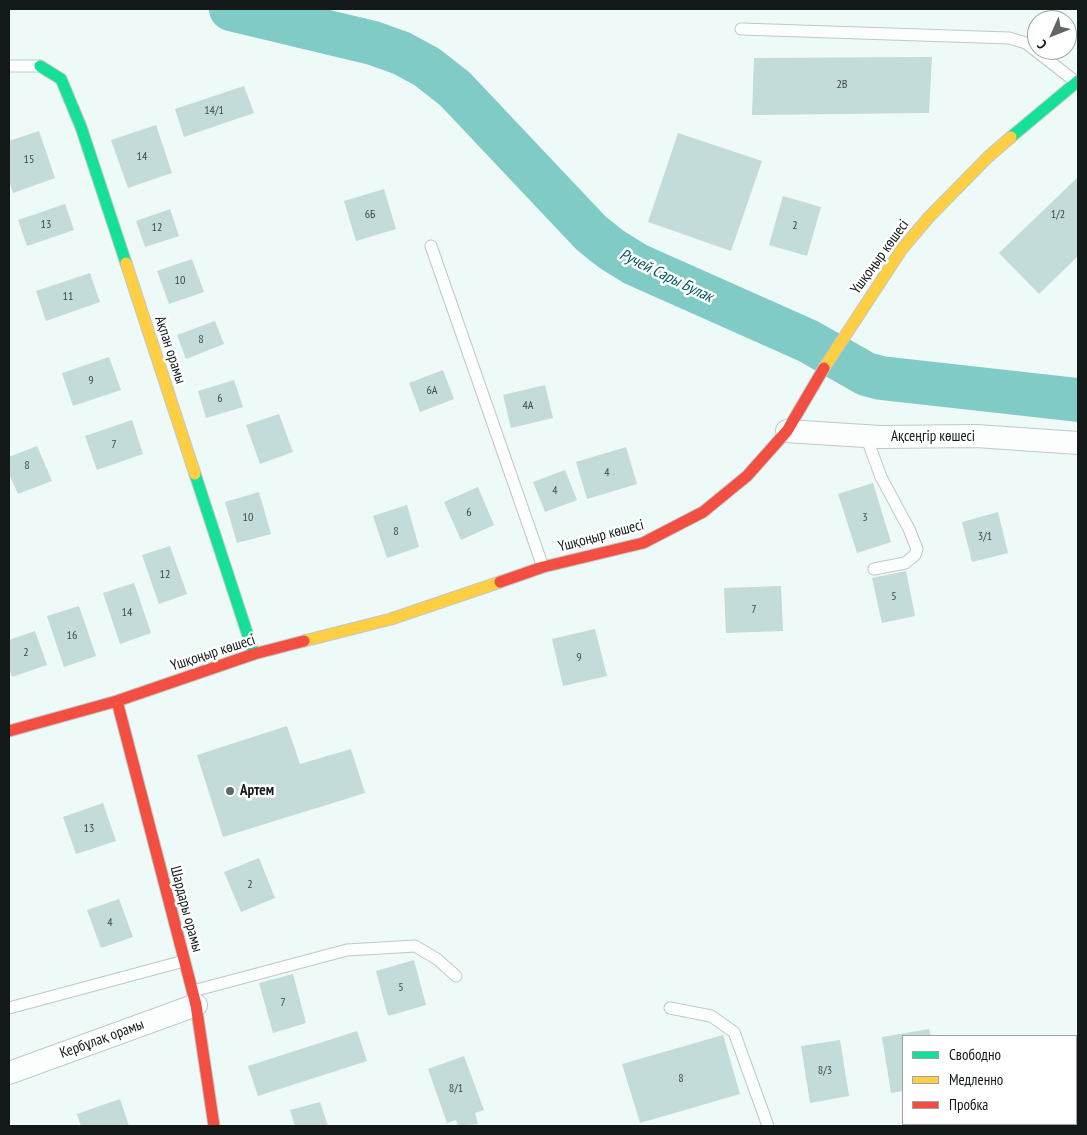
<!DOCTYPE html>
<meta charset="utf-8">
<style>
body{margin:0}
#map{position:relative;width:1087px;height:1135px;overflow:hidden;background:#eefaf8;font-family:"PT Sans Narrow",sans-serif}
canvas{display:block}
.frame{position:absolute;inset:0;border:10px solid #121918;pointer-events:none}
.legend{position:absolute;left:902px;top:1035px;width:175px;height:90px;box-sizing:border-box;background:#fff;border:1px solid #a0a3a3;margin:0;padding:6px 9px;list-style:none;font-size:15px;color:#121918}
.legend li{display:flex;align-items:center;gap:10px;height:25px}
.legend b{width:25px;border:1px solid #a0a3a3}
.north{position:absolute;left:1027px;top:10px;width:50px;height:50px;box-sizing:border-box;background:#fff;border:1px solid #a0a3a3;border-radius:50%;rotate:226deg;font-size:14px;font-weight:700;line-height:20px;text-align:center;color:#121918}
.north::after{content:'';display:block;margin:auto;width:18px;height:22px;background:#5f6866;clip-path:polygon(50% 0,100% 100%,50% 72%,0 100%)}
</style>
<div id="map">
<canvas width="1087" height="1135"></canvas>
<div class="frame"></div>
<ul class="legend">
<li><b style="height:6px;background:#16e098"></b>Свободно</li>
<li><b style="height:6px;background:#ffcf43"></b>Медленно</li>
<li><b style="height:6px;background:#f24e42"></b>Пробка</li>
</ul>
<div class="north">С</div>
</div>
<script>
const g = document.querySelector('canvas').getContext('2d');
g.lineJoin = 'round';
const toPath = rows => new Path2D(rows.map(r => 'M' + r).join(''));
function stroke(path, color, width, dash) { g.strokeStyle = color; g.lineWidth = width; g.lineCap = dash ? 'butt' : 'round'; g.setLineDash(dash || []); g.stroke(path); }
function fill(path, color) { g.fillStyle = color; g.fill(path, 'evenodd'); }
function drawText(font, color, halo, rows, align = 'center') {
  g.font = font + ' "PT Sans Narrow",sans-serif'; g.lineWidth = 5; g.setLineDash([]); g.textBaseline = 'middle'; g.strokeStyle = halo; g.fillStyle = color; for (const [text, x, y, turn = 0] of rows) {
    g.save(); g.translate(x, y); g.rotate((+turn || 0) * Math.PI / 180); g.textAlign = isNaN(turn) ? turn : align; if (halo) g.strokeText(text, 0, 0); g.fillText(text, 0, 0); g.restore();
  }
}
const river = toPath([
 [231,9,373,43,401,53,427,67,455,89,591,233,611,249,635,264,808,341,866,374,881,378,1078,400]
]);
const building = toPath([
 [932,57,929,113,752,115,754,58],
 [244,86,254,113,184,137,175,109],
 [156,125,172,173,128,188,111,140],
 [39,131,55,178,13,193,9,181,9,141],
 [678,133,762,161,731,251,648,222],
 [1078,177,1078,256,1039,294,999,253],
 [384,189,396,229,356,241,344,201],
 [783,196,821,207,807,256,769,245],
 [65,204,74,230,27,246,18,220],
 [170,209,179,236,145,247,136,221],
 [192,259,204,292,169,304,157,271],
 [90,273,100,302,46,321,36,291],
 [215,321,224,344,186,359,177,335],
 [109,357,121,390,73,406,62,373],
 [443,370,454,399,420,412,409,383],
 [234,380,243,407,206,418,198,391],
 [545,385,553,418,511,428,503,395],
 [279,414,293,452,260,464,246,425],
 [132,420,143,454,97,470,85,436],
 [37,446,52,481,18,494,9,474,9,457],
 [626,447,637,484,587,499,576,462],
 [565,470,577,500,545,512,533,482],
 [873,483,891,542,857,553,838,494],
 [478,487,494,525,461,540,444,502],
 [259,492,271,534,237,543,225,502],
 [407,505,419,547,387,558,373,516],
 [998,512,1008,553,972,562,962,522],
 [170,546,187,594,159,604,142,555],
 [906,571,915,616,882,623,872,578],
 [134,583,151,633,120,644,103,593],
 [781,586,783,631,726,633,724,588],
 [79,606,96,656,64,667,47,616],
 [595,629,607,676,563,686,552,639],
 [35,631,47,665,12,677,9,669,9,640],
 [287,726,300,764,351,749,365,793,223,837,197,755],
 [103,803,116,841,76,854,63,817],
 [259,858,275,898,241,912,224,872],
 [119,899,133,937,101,948,87,910],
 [414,960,426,1005,388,1016,376,971],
 [293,974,306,1023,273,1033,259,983],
 [929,1029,931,1036,903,1036,903,1091,891,1093,882,1037],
 [357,1031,367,1061,258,1096,248,1066],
 [723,1035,740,1094,640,1123,622,1064],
 [840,1040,849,1096,810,1103,801,1046],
 [464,1056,484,1110,475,1113,478,1124,458,1126,456,1120,447,1123,428,1069],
 [120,1099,129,1126,81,1126,77,1114],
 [320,1102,328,1126,295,1126,290,1110]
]);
const lane = toPath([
 [741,29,1009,38,1026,43,1076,82],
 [9,66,40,66],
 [431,246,543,567],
 [866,436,881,477,909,529,917,549,915,555,905,563,874,569],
 [193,991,347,950,415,946,437,959,456,976],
 [9,1008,184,961],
 [670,1008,711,1016,734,1032,768,1126]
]);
const street = toPath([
 [787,431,880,437,976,436,1078,443],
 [9,1073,196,1005]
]);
const fast = toPath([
 [40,66,61,79,81,127,126,263],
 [1011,137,1078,81],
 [195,474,254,654]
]);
const slow = toPath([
 [126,263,195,474],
 [824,368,902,249,929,217,988,157,1011,137],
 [304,641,391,619,500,582]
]);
const jam = toPath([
 [500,582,543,567,643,543,703,512,747,476,787,431,824,368],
 [117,701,196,1005,214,1126],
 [9,731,117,701,254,654,304,641]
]);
const markers = [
 [230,791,5,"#5f6866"]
];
const numberNames = [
 ["2В",842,85],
 ["14/1",214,111],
 ["14",142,157],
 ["15",29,160],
 ["6Б",370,215],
 ["1/2",1058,215],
 ["13",46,225],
 ["2",795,226],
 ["12",157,228],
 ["10",180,281],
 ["11",68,297],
 ["8",201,340],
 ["9",91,381],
 ["6А",432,391],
 ["6",220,399],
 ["4А",528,406],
 ["7",114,445],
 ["8",27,466],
 ["4",607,473],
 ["4",555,491],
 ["6",469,513],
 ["10",248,518],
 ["3",865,518],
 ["8",396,532],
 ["3/1",985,537],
 ["12",165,575],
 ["5",894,597],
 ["7",754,610],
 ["14",127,613],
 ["16",72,636],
 ["2",26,653],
 ["9",579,658],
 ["13",89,829],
 ["2",250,885],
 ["4",110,923],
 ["5",401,988],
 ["7",283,1003],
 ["8/3",825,1071],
 ["8",681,1079],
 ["8/1",456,1089]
];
const streetNames = [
 ["Үшқоңыр көшесі",880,257,-54],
 ["Ақпан орамы",170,350,72],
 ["Ақсеңгір көшесі",933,437],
 ["Үшқоңыр көшесі",601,536,-15],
 ["Үшқоңыр көшесі",213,653,-18],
 ["Шардары орамы",186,909,75],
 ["Кербұлақ орамы",102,1039,-20]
];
const poiNames = [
 ["Артем",240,791]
];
const waterNames = [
 ["Ручей Сары Булак",666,276,26]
];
stroke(river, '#81cbc6', 44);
fill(building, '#c3dbd9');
stroke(lane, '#c0c8c8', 13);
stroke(street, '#c0c8c8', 24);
stroke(fast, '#c0c8c8', 13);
stroke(slow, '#c0c8c8', 13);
stroke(jam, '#c0c8c8', 13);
stroke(lane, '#fcfefe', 11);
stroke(street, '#fcfefe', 22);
stroke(fast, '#16e098', 11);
stroke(slow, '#ffcf43', 11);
stroke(jam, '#f24e42', 11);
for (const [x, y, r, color] of markers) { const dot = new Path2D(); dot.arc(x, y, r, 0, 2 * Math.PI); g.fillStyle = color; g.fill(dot); stroke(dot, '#fff', 2); }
drawText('12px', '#3e4a48', null, numberNames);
drawText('15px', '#121918', '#fff', streetNames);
drawText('bold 15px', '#121918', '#fff', poiNames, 'left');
drawText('italic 16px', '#005c58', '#fff', waterNames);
</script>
